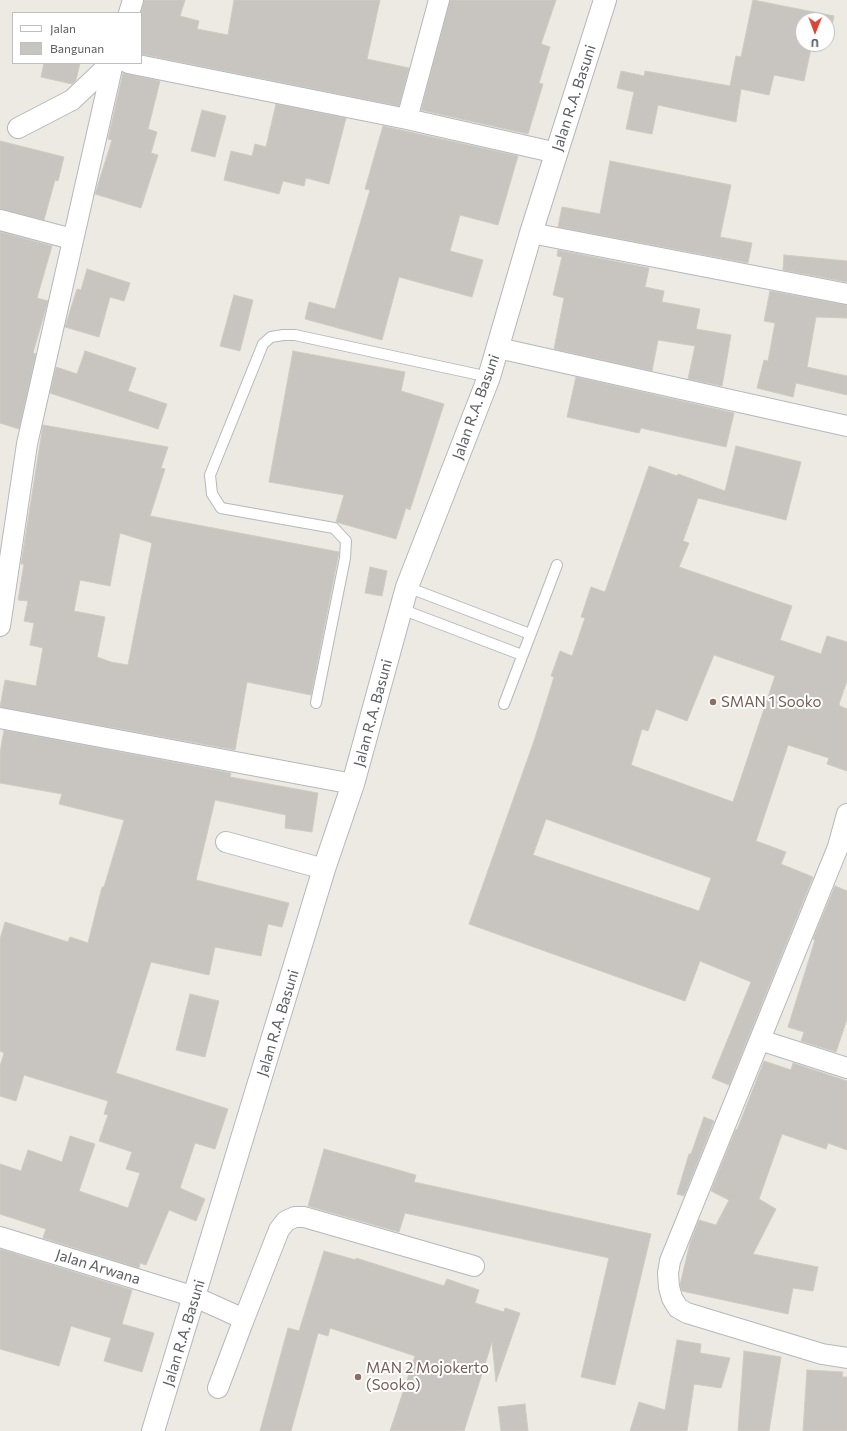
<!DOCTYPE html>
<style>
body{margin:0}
#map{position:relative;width:847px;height:1431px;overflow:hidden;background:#eceae2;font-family:Commissioner,sans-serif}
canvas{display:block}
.legend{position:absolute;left:12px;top:12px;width:130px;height:52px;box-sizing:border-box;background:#fff;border:1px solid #bdbfc0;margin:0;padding:5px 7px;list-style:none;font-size:12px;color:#5b5e62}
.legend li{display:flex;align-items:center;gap:8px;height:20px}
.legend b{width:20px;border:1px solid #bdbfc0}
.north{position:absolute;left:795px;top:12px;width:40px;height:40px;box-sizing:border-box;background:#fff;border:1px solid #bdbfc0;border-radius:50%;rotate:181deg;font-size:11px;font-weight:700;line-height:16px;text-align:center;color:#5b5e62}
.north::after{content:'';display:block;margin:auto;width:14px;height:18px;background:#db4439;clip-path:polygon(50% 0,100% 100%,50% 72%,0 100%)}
</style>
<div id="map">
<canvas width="847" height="1431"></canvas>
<ul class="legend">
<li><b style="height:5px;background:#fff"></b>Jalan</li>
<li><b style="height:11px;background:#c8c5c0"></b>Bangunan</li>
</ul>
<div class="north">U</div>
</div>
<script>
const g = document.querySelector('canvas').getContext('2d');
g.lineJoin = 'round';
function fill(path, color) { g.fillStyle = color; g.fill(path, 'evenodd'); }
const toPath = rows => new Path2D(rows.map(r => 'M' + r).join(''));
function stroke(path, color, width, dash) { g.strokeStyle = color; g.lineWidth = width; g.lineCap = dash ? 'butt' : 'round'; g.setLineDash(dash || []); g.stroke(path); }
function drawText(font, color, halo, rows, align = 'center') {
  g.font = font + ' Commissioner,sans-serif'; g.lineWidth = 4; g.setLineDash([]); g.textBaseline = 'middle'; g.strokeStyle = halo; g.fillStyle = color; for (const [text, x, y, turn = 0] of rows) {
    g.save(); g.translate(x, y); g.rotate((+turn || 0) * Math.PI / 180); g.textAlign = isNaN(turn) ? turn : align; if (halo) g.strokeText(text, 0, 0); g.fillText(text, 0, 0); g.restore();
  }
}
const building = toPath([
 [144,0,185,0,180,16,199,21,197,29,228,35,234,0,380,0,367,59,409,68,399,106,141,54,141,13,144,0],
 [450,0,556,0,541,44,550,47,539,83,543,84,528,134,421,110,450,0],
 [753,0,834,16,828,45,824,44,827,44,827,20,803,20,803,44,812,44,804,81,774,75,769,95,741,89,736,122,658,105,652,134,626,129,634,92,617,88,621,71,644,76,645,71,730,86,736,56,741,57,753,0],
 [44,63,80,63,76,80,72,84,41,77,44,63],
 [123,73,160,81,148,129,157,132,151,153,158,155,141,208,95,194,112,140,108,139,123,73],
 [276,104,346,118,329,184,306,178,304,186,283,181,279,194,224,180,231,151,252,156,255,144,266,147,276,104],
 [202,110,226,116,215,157,191,151,202,110],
 [383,126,518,156,498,225,460,215,450,251,483,260,472,297,399,277,382,340,305,319,309,302,335,309,370,190,365,189,383,126],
 [0,141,64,157,58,181,55,180,44,220,0,209,0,141],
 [610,161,731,185,720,237,752,243,748,263,558,227,562,207,600,214,610,161],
 [0,232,52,246,37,298,48,301,33,353,36,354,19,429,0,423,0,232],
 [558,250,649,268,645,287,664,291,662,302,700,309,696,329,731,335,722,386,688,379,695,346,658,340,652,371,554,349,564,298,553,295,562,257,557,256,558,250],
 [784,255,847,261,847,282,783,270,784,255],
 [87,269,130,283,124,301,110,297,99,337,65,327,77,289,81,290,87,269],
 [770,291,847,305,847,318,816,317,807,367,847,376,847,395,796,383,793,397,757,388,764,360,768,361,775,323,764,321,770,291],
 [234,295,253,300,240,351,220,346,234,295],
 [85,351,136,368,128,391,167,404,158,429,50,393,56,367,77,374,85,351],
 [293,351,405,372,401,391,444,404,410,510,406,508,396,539,336,522,344,495,269,482,293,351],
 [576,377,734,413,726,447,641,428,639,433,567,417,576,377],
 [43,425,168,447,161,468,165,469,150,516,339,552,311,695,247,682,235,750,0,707,5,680,36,686,43,648,30,645,34,623,24,621,28,601,18,600,24,564,21,564,43,425],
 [120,533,152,543,128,665,111,662,97,657,105,617,74,611,80,580,110,586,120,533],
 [736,446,801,462,786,520,698,498,683,541,689,543,679,567,792,606,780,640,821,654,827,636,847,642,847,681,839,704,840,706,847,709,847,771,827,764,829,758,788,745,756,841,786,852,781,864,813,877,729,1085,712,1078,751,982,700,961,685,1001,469,924,534,741,554,677,551,676,560,651,572,656,585,618,581,617,591,587,605,592,649,466,677,476,678,474,725,491,736,446],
 [714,655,775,676,733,802,631,765,642,729,648,731,656,709,687,721,714,655],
 [546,819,711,878,699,911,533,855,546,819],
 [370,567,387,571,382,596,365,593,370,567],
 [4,730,231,773,230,777,318,793,312,832,285,828,286,815,215,800,196,880,289,903,282,927,268,924,261,956,215,947,209,975,151,962,116,1073,228,1109,215,1149,195,1143,180,1188,205,1199,196,1221,169,1210,146,1265,140,1263,139,1268,43,1238,46,1229,0,1214,0,1164,21,1171,28,1150,62,1162,70,1136,95,1144,79,1191,128,1208,140,1173,126,1169,132,1152,99,1141,108,1115,104,1114,108,1101,24,1075,16,1101,0,1096,0,1066,4,1053,0,1051,0,939,5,922,68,942,70,937,88,943,102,887,104,887,124,820,59,804,62,794,0,783,0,753,4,730],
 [835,886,847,891,847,1019,836,1052,801,1041,804,1032,788,1027,815,940,813,939,835,886],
 [190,994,219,1001,205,1057,176,1050,190,994],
 [764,1061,791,1070,793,1063,847,1081,847,1150,828,1143,826,1149,782,1134,759,1199,776,1209,753,1254,818,1267,813,1291,793,1288,788,1314,682,1291,680,1285,690,1243,699,1220,716,1225,729,1200,711,1191,736,1129,737,1130,764,1061],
 [704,1117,714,1121,684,1196,677,1194,689,1154,691,1154,704,1117],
 [324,1149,416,1175,414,1182,651,1234,615,1385,581,1377,609,1258,405,1213,399,1232,308,1206,324,1149],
 [0,1249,132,1290,122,1324,154,1333,142,1372,104,1361,111,1338,71,1326,59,1366,0,1349,0,1249],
 [324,1251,356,1260,356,1258,444,1286,447,1279,479,1290,475,1303,504,1312,505,1308,520,1313,496,1382,492,1342,464,1431,390,1431,415,1356,330,1328,328,1336,318,1333,291,1431,260,1431,288,1328,299,1331,324,1251],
 [677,1340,701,1344,700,1353,730,1358,721,1388,694,1384,687,1431,630,1431,639,1402,665,1410,677,1340],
 [744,1351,781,1357,769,1431,738,1431,744,1351],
 [807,1370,843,1372,842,1377,847,1377,847,1431,803,1431,807,1370],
 [525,1404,528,1431,501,1431,498,1407,525,1404]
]);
const service = toPath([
 [407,587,530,634],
 [401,609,522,655],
 [316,703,345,558,346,541,334,528,221,508,212,494,210,475,263,344,271,337,283,335,295,335,489,377],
 [504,704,557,565]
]);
const minor = toPath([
 [129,13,133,0],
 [128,63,407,119,557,153],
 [407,119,439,0],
 [18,128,72,100,111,63],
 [0,220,72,239],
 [531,233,847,294],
 [498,348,847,426],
 [0,626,27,444,113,63],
 [0,718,353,784],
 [847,814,838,847,670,1261,668,1273,669,1287,672,1298,678,1308,687,1313,822,1354,847,1358],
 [226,842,324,869],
 [760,1040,847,1068],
 [0,1237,195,1297,244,1319,279,1230,286,1221,295,1217,304,1217,474,1266],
 [218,1388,244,1319]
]);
const secondary = toPath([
 [153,1431,324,869,353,784,407,587,489,377,531,233,605,0]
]);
const markers = [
 [713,702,4,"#8d6e63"],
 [358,1377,4,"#8d6e63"]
];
const streetNames = [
 ["Jalan R.A. Basuni",574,98,-72],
 ["Jalan R.A. Basuni",476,407,-70],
 ["Jalan R.A. Basuni",373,713,-75],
 ["Jalan R.A. Basuni",278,1023,-73],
 ["Jalan Arwana",98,1267,17],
 ["Jalan R.A. Basuni",184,1333,-73]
];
const educationNames = [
 ["SMAN 1 Sooko",721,702],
 ["MAN 2 Mojokerto",366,1368],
 ["(Sooko)",366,1385]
];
fill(building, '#c8c5c0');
stroke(building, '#d0cbc1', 1);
stroke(service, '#b5b8bc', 12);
stroke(minor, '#b5b8bc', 22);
stroke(secondary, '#b4b7bc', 24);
stroke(service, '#fff', 10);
stroke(minor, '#fff', 20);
stroke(secondary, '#fff', 22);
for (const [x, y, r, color] of markers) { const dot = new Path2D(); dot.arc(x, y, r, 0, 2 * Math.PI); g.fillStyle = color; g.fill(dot); stroke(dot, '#fff', 1.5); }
drawText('15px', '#5b5e62', '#fff', streetNames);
drawText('15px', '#785e54', '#fff', educationNames, 'left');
</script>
